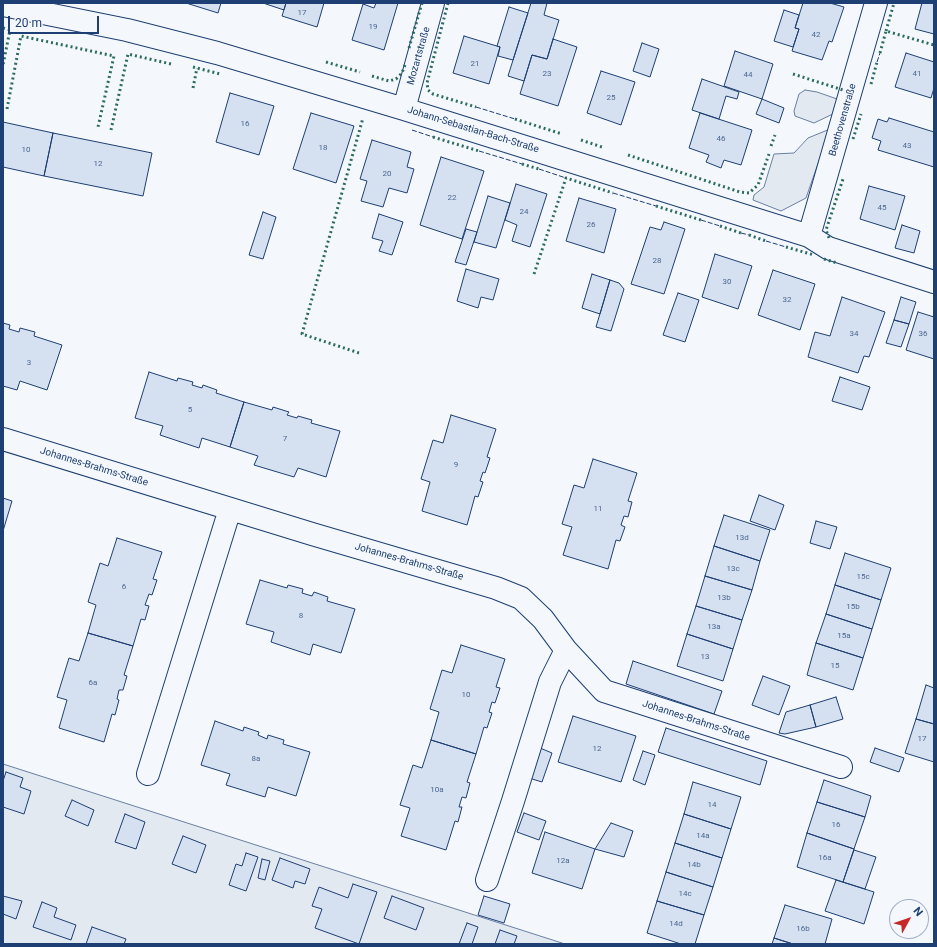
<!DOCTYPE html>
<meta charset="utf-8">
<style>
body{margin:0}
#map{position:relative;width:937px;height:947px;overflow:hidden;background:#f4f7fb;font-family:Roboto,sans-serif}
canvas{display:block}
.frame{position:absolute;inset:0;border:4px solid #1d3f73;pointer-events:none}
.north{position:absolute;left:889px;top:899px;width:40px;height:40px;box-sizing:border-box;background:#f4f7fb;border:1px solid #9eadc5;border-radius:50%;rotate:50deg;font-size:11px;font-weight:700;line-height:16px;text-align:center;color:#1d3f73}
.north::after{content:'';display:block;margin:auto;width:14px;height:18px;background:#c62828;clip-path:polygon(50% 0,100% 100%,50% 72%,0 100%)}
.scale{position:absolute;left:8px;top:16px;width:91px;height:18px;box-sizing:border-box;border:2px solid #1d3f73;border-top:0;padding-left:5px;font-size:12px;line-height:14px;white-space:nowrap;color:#1d3f73;-webkit-text-stroke:3px #f4f7fb;paint-order:stroke}
</style>
<div id="map">
<canvas width="937" height="947"></canvas>
<div class="frame"></div>
<div class="north">N</div>
<div class="scale">20 m</div>
</div>
<script>
const g = document.querySelector('canvas').getContext('2d');
g.lineJoin = 'round';
function fill(path, color) { g.fillStyle = color; g.fill(path, 'evenodd'); }
const toPath = rows => new Path2D(rows.map(r => 'M' + r).join(''));
function stroke(path, color, width, dash) { g.strokeStyle = color; g.lineWidth = width; g.lineCap = dash ? 'butt' : 'round'; g.setLineDash(dash || []); g.stroke(path); }
function drawText(font, color, halo, rows, align = 'center') {
  g.font = font + ' Roboto,sans-serif'; g.lineWidth = 3; g.setLineDash([]); g.textBaseline = 'middle'; g.strokeStyle = halo; g.fillStyle = color; for (const [text, x, y, turn = 0] of rows) {
    g.save(); g.translate(x, y); g.rotate((+turn || 0) * Math.PI / 180); g.textAlign = isNaN(turn) ? turn : align; if (halo) g.strokeText(text, 0, 0); g.fillText(text, 0, 0); g.restore();
  }
}
const green = toPath([
 [805,90,817,92,840,100,835,113,814,123,795,116,794,111,799,94,805,90],
 [830,129,806,198,781,211,753,200,754,195,764,187,774,154,794,153,808,138,830,129],
 [3,764,565,944,3,944,3,764]
]);
const building = toPath([
 [186,3,221,3,218,13,186,3],
 [263,3,286,3,284,10,263,3],
 [286,3,324,3,317,27,282,16,286,3],
 [376,3,398,3,384,50,352,40,363,4,374,8,376,3],
 [531,3,547,3,544,15,559,20,547,59,532,55,524,81,508,76,531,3],
 [803,3,830,3,844,7,832,42,829,41,822,60,792,51,799,29,795,28,803,3],
 [922,3,934,3,934,34,915,29,922,3],
 [509,7,528,13,513,60,498,56,500,47,497,46,509,7],
 [784,10,799,15,795,28,799,29,793,47,774,41,784,10],
 [464,36,500,47,489,84,453,73,464,36],
 [553,39,577,47,558,106,520,94,532,55,547,59,553,39],
 [642,43,659,49,650,77,633,71,642,43],
 [735,51,773,64,762,99,724,86,735,51],
 [906,53,934,62,934,88,931,98,895,87,906,53],
 [601,71,635,82,621,125,587,113,601,71],
 [702,79,739,92,737,99,726,96,719,119,692,110,702,79],
 [230,93,274,106,259,155,216,142,230,93],
 [762,99,784,108,779,123,756,114,762,99],
 [311,113,354,126,336,183,293,169,311,113],
 [700,113,752,130,741,165,724,160,721,168,706,162,709,155,689,148,700,113],
 [889,118,934,132,934,167,878,150,881,141,872,138,878,119,887,122,889,118],
 [3,122,53,133,44,176,3,167,3,122],
 [53,133,152,153,143,196,44,176,53,133],
 [372,140,411,152,407,167,414,169,407,193,389,188,383,207,361,201,367,181,360,179,372,140],
 [441,157,484,171,462,239,420,225,441,157],
 [516,184,547,194,530,247,512,241,517,225,505,220,516,184],
 [869,186,905,196,895,230,860,219,869,186],
 [488,196,510,203,496,248,474,242,488,196],
 [579,198,616,209,604,253,566,241,579,198],
 [263,212,276,217,263,259,249,255,263,212],
 [379,214,403,222,392,255,379,251,383,241,372,238,379,214],
 [664,222,685,229,664,294,631,284,650,227,661,230,664,222],
 [902,225,920,231,914,253,895,248,902,225],
 [466,229,477,232,466,265,455,262,466,229],
 [715,254,752,266,738,309,702,297,715,254],
 [466,269,499,279,493,300,481,297,478,308,457,301,466,269],
 [773,270,815,284,800,330,758,315,773,270],
 [592,274,610,280,600,314,582,308,592,274],
 [610,280,619,283,624,289,611,331,596,327,610,280],
 [678,293,699,300,685,342,663,335,678,293],
 [842,297,885,312,869,357,864,356,858,373,808,357,815,332,830,336,842,297],
 [901,297,916,302,909,324,894,320,901,297],
 [918,312,934,317,934,359,906,350,918,312],
 [894,320,909,324,901,347,886,343,894,320],
 [3,323,10,325,9,329,19,332,20,328,35,332,34,336,62,345,47,390,20,381,17,390,3,386,3,323],
 [149,372,177,381,178,378,193,382,192,385,202,388,203,385,217,390,216,393,244,402,230,447,202,438,199,448,160,435,163,426,135,418,149,372],
 [840,377,870,387,862,410,832,401,840,377],
 [244,402,272,410,273,407,289,412,287,415,297,418,298,416,312,420,311,423,340,431,326,477,298,468,294,477,254,465,258,456,230,447,244,402],
 [451,415,496,429,487,457,490,458,485,473,483,472,480,481,483,482,478,497,475,496,467,525,422,511,430,482,421,479,433,440,443,443,451,415],
 [593,459,637,473,628,501,632,502,628,517,624,516,621,525,625,527,620,541,616,540,608,569,563,555,572,527,562,524,574,485,584,488,593,459],
 [759,495,784,505,775,530,750,521,759,495],
 [3,498,12,501,3,531,3,498],
 [724,515,770,530,760,561,714,546,724,515],
 [816,521,837,527,830,549,810,543,816,521],
 [117,538,162,552,153,579,157,580,152,595,149,594,145,605,149,606,145,620,141,619,133,646,88,633,96,605,88,602,100,563,108,566,117,538],
 [714,546,760,561,752,590,705,576,714,546],
 [845,553,891,568,881,600,835,585,845,553],
 [705,576,752,590,742,620,696,606,705,576],
 [260,580,287,588,288,585,303,589,302,593,312,596,314,592,328,597,327,601,355,609,341,653,313,644,310,655,271,642,274,632,246,624,260,580],
 [835,585,881,600,872,629,826,614,835,585],
 [696,606,742,620,733,649,687,634,696,606],
 [826,614,872,629,863,658,816,643,826,614],
 [88,633,133,646,124,675,127,676,123,690,119,690,117,699,119,700,115,715,112,714,104,742,59,728,67,700,57,697,69,658,79,661,88,633],
 [687,634,733,649,723,681,677,666,687,634],
 [816,643,863,658,853,690,807,675,816,643],
 [461,645,505,659,496,687,500,688,495,703,492,702,489,712,492,713,487,728,484,727,476,754,431,740,439,712,430,709,442,670,452,673,461,645],
 [633,661,722,691,714,714,626,684,633,661],
 [763,676,790,686,779,715,752,705,763,676],
 [926,685,934,688,934,724,916,719,926,685],
 [836,697,843,719,816,727,810,705,836,697],
 [810,705,816,727,785,734,779,733,786,712,810,705],
 [573,716,636,736,621,782,558,762,573,716],
 [916,719,934,724,934,762,905,753,916,719],
 [215,721,243,731,244,727,259,732,258,735,267,739,268,735,284,740,283,744,310,752,296,796,268,787,265,797,226,785,230,774,201,765,215,721],
 [666,728,767,761,760,785,658,752,666,728],
 [431,740,476,754,467,782,470,783,466,798,462,797,459,807,462,807,458,822,455,821,446,850,401,836,410,808,400,805,413,765,422,768,431,740],
 [540,748,552,753,542,782,529,778,540,748],
 [875,748,904,758,899,772,870,762,875,748],
 [643,751,655,755,645,785,633,780,643,751],
 [6,772,23,778,20,787,31,791,24,814,3,807,3,781,6,772],
 [824,780,871,796,865,817,817,802,824,780],
 [693,782,741,797,731,829,684,814,693,782],
 [72,800,94,810,88,826,65,816,72,800],
 [817,802,865,817,854,849,807,833,817,802],
 [524,813,546,821,539,840,517,832,524,813],
 [125,814,145,822,136,849,115,842,125,814],
 [684,814,731,829,722,858,675,843,684,814],
 [611,823,633,831,624,857,595,849,611,823],
 [545,832,595,849,582,889,532,873,545,832],
 [807,833,854,849,843,882,797,867,807,833],
 [183,836,206,845,196,873,172,864,183,836],
 [675,843,722,858,713,887,666,872,675,843],
 [854,850,876,857,865,889,843,882,854,850],
 [246,853,258,857,246,891,229,885,236,864,242,866,246,853],
 [280,858,310,869,305,884,295,881,293,888,272,880,280,858],
 [262,859,270,861,265,880,258,878,262,859],
 [666,872,713,887,704,915,657,901,666,872],
 [836,880,874,892,864,924,825,911,836,880],
 [353,884,377,892,359,944,315,928,322,909,312,906,319,887,348,898,353,884],
 [3,896,22,901,16,919,3,914,3,896],
 [392,896,424,908,416,930,384,918,392,896],
 [484,896,510,904,504,923,478,915,484,896],
 [657,901,704,915,695,944,681,944,647,933,657,901],
 [42,902,57,908,54,917,76,925,71,940,33,927,42,902],
 [785,905,832,919,825,944,793,944,774,938,785,905],
 [467,923,478,927,472,944,459,944,467,923],
 [92,927,126,939,124,944,86,944,92,927],
 [500,930,517,936,514,944,495,944,500,930],
 [774,938,793,944,772,944,774,938]
]);
const minor = toPath([
 [3,5,127,30,217,53,404,109,809,236,828,248,934,282],
 [404,109,433,3],
 [809,236,876,3],
 [3,439,312,534,496,588,521,598,543,619,566,650,604,691,841,767],
 [148,774,230,509],
 [487,880,513,801,550,682,566,650]
]);
const hedge = toPath([
 [448,3,427,83,428,90,433,94,476,107],
 [3,28,10,30,3,65],
 [886,31,894,3],
 [409,48,422,3],
 [880,53,886,31,934,45],
 [326,62,360,72],
 [193,67,220,74],
 [793,74,843,90],
 [372,76,389,81,396,79,402,73,405,65],
 [871,84,877,62],
 [193,88,197,68],
 [7,109,21,36,114,56,98,127],
 [515,119,562,134],
 [111,130,128,54,171,64],
 [433,137,479,151],
 [853,139,861,114],
 [581,140,602,147],
 [771,146,775,135],
 [628,155,740,192,749,193,758,185,769,154],
 [522,164,539,169],
 [656,206,701,220],
 [720,226,741,233],
 [749,235,766,241],
 [829,238,826,230,843,179],
 [786,247,814,255],
 [824,259,837,263],
 [534,274,566,178,613,193],
 [359,353,302,334,363,118]
]);
const fence = toPath([
 [877,62,880,53],
 [476,107,515,119],
 [412,130,433,137],
 [479,151,522,164],
 [539,169,566,178],
 [613,193,656,206],
 [701,220,720,226],
 [741,233,749,235],
 [766,241,786,247]
]);
const numberNames = [
 ["17",302,13],
 ["19",373,27],
 ["42",816,35],
 ["21",475,64],
 ["23",547,74],
 ["41",917,74],
 ["44",748,75],
 ["25",611,98],
 ["16",245,124],
 ["46",721,139],
 ["43",907,146],
 ["18",323,148],
 ["10",26,150],
 ["12",98,164],
 ["20",387,174],
 ["22",452,198],
 ["45",882,208],
 ["24",524,212],
 ["26",591,225],
 ["28",657,261],
 ["30",727,282],
 ["32",787,300],
 ["34",854,334],
 ["36",923,334],
 ["3",29,363],
 ["5",190,410],
 ["7",285,439],
 ["9",456,465],
 ["11",598,509],
 ["13d",742,538],
 ["13c",733,569],
 ["15c",863,577],
 ["6",124,587],
 ["13b",724,598],
 ["15b",853,607],
 ["8",301,616],
 ["13a",714,627],
 ["15a",844,636],
 ["13",705,657],
 ["15",835,666],
 ["6a",93,683],
 ["10",466,695],
 ["17",922,739],
 ["12",597,749],
 ["8a",256,759],
 ["10a",437,790],
 ["14",712,805],
 ["16",836,825],
 ["14a",703,836],
 ["16a",825,858],
 ["12a",563,861],
 ["14b",694,865],
 ["14c",685,894],
 ["14d",676,924],
 ["16b",803,929]
];
const streetNames = [
 ["Mozartstraße",419,56,-74],
 ["Beethovenstraße",843,120,-74],
 ["Johann-Sebastian-Bach-Straße",473,130,17],
 ["Johannes-Brahms-Straße",94,467,17],
 ["Johannes-Brahms-Straße",409,562,16],
 ["Johannes-Brahms-Straße",696,721,18]
];
fill(green, '#e3e9f0');
stroke(green, '#687fa3', 1);
fill(building, '#d5e0f0');
stroke(building, '#1d3f73', 1);
stroke(minor, '#1d3f73', 24);
stroke(minor, '#f4f7fb', 22);
stroke(hedge, '#2c6c60', 3, [2, 3]);
stroke(fence, '#1d3f73', 1, [5, 2]);
drawText('8px', '#4b6792', null, numberNames);
drawText('10px', '#1d3f73', '#f4f7fb', streetNames);
</script>
